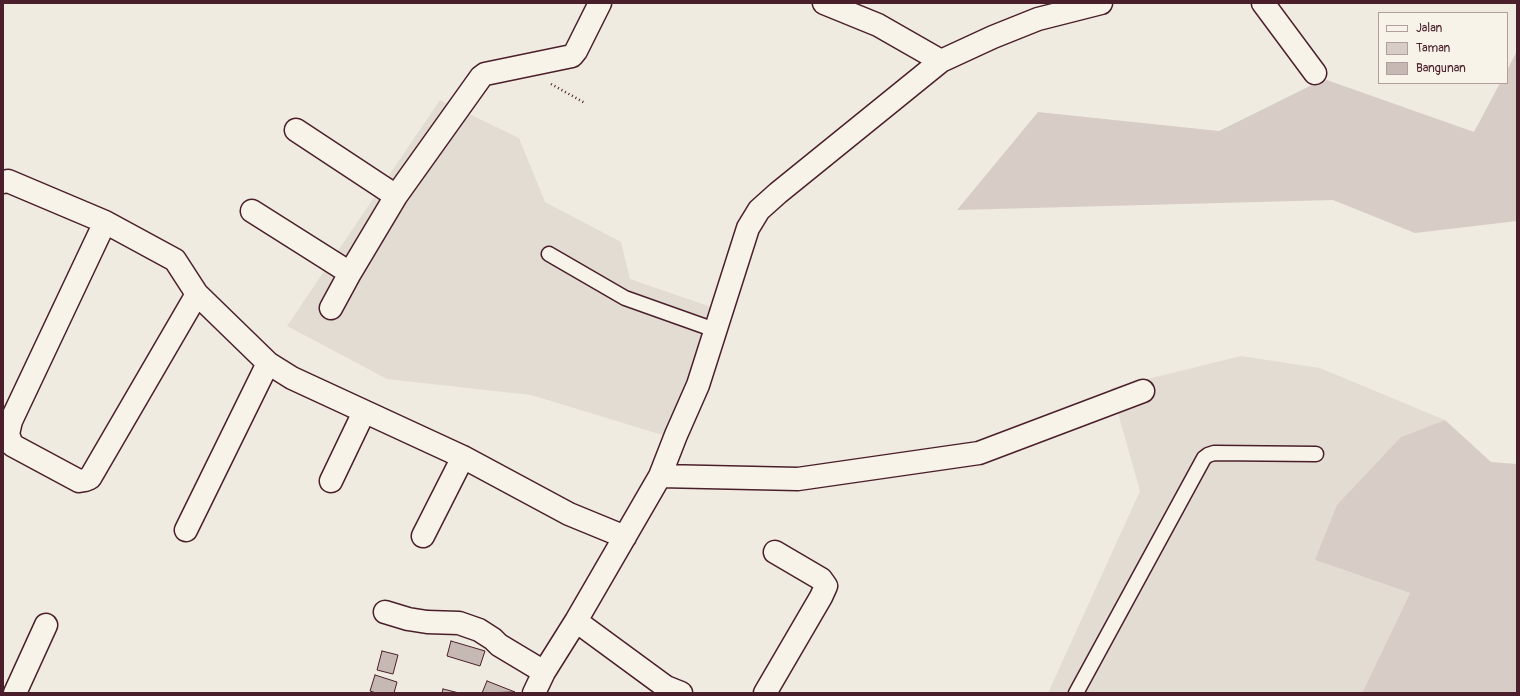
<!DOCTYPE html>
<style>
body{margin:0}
#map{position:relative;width:1520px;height:696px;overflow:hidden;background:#f0ebe0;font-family:Pangolin,sans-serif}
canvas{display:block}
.frame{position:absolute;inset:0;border:4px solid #4a1f2b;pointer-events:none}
.legend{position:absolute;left:1378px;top:12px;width:130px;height:72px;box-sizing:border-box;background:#f7f3e8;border:1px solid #b29e9c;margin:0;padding:5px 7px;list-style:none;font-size:12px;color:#4a1f2b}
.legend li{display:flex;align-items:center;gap:8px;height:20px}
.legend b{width:20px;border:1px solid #b29e9c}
</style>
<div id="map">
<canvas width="1520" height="696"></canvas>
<div class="frame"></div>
<ul class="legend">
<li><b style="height:5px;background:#f7f3e8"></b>Jalan</li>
<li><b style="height:11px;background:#d8cdc6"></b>Taman</li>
<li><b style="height:11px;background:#c6b8b3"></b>Bangunan</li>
</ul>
</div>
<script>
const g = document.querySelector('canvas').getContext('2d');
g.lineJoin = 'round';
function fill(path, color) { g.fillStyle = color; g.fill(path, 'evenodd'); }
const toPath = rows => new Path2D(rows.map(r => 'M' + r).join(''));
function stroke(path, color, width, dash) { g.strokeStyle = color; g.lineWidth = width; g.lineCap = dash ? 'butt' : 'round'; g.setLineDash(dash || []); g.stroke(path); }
const built = toPath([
 [440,100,519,138,545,202,621,242,630,279,714,308,679,440,531,395,387,379,287,326],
 [1241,356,1320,368,1445,420,1401,437,1315,560,1410,593,1362,693,1048,693,1140,491,1111,388]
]);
const green = toPath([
 [1517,51,1517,221,1415,233,1333,200,957,210,1038,112,1219,131,1324,79,1474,132,1500,83,1507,83,1507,70],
 [1445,420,1491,462,1517,464,1517,693,1362,693,1410,593,1315,560,1337,505,1401,437]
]);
const building = toPath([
 [451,641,485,651,480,666,447,656,451,641],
 [382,651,398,655,393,674,377,670,382,651],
 [375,675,397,682,394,693,376,693,370,691,375,675],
 [487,681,515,692,482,693,487,681],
 [443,689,459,693,442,693,443,689]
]);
const path = toPath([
 [551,84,585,103]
]);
const service = toPath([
 [549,254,625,298,715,330],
 [1076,693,1204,458,1208,455,1214,453,1316,454]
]);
const minor = toPath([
 [824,3,878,25,941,61],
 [1263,3,1315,73],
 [296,130,396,196],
 [3,182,8,181,105,222,175,260,197,294,268,363,292,378,463,457,569,514,625,537],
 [252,211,350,273],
 [105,222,11,421,8,434,12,445,79,481,85,480,90,478,197,294],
 [331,308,350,273,396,196,481,77,485,74,572,56,576,51,600,3],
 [660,476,798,479,979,453,1143,391],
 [331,481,364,412],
 [186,530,268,363],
 [423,536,463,457],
 [385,612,408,619,427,622,459,623,479,630,493,639,499,645,544,672],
 [576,621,666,687,681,693],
 [15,693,46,625],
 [534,693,544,672,576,621,660,476,676,435,698,385,748,228,759,210,778,193,941,61,993,37,1038,19,1101,3],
 [765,693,821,597,826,586,821,579,775,552]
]);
fill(built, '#e3dcd2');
fill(green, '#d8cdc6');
fill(building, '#c6b8b3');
stroke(building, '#4a1f2b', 1);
stroke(service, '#4a1f2b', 17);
stroke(minor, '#4a1f2b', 25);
stroke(path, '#4a1f2b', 2.5, [1, 3]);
stroke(service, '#f7f3e8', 14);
stroke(minor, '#f7f3e8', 22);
</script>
